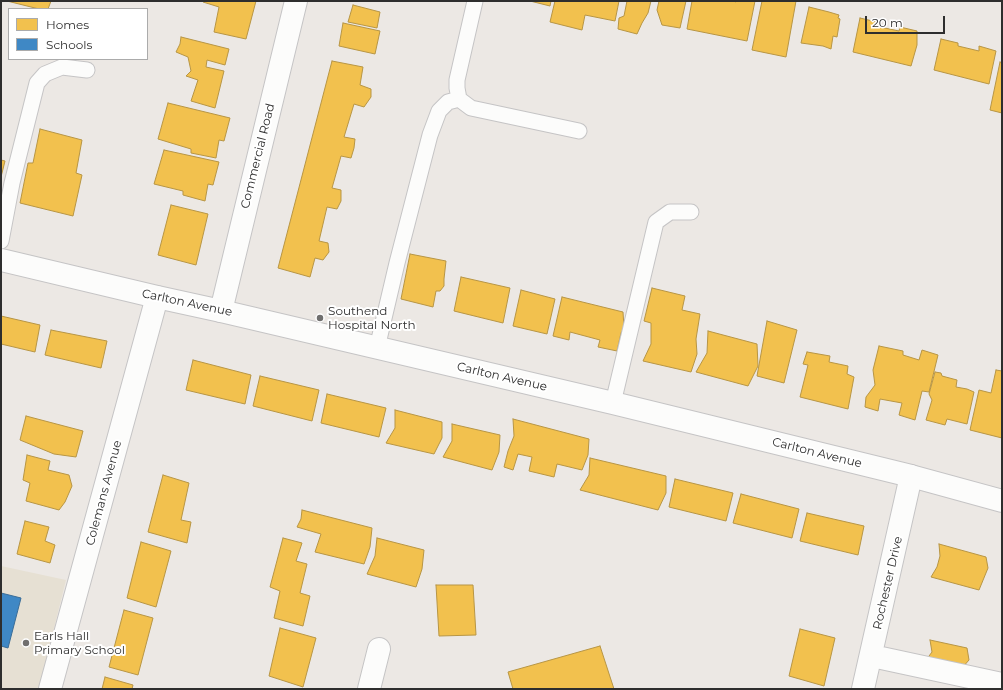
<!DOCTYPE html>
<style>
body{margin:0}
#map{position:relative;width:1003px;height:690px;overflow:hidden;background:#ece8e4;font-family:Montserrat,sans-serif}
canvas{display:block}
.frame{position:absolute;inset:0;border:2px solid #2e2e2e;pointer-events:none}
.legend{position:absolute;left:8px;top:8px;width:140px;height:52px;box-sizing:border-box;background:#fff;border:1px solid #ababab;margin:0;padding:5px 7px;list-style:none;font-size:12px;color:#2e2e2e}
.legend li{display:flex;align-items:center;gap:8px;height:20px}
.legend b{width:20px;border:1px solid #ababab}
.scale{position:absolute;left:865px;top:16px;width:80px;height:18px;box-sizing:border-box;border:2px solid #2e2e2e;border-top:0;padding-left:5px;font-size:12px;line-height:14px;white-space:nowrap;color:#2e2e2e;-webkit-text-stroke:3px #fff;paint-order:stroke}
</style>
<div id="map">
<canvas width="1003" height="690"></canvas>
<div class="frame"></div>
<ul class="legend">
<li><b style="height:11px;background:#f2c14e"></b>Homes</li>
<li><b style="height:11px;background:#3f88c5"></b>Schools</li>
</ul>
<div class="scale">20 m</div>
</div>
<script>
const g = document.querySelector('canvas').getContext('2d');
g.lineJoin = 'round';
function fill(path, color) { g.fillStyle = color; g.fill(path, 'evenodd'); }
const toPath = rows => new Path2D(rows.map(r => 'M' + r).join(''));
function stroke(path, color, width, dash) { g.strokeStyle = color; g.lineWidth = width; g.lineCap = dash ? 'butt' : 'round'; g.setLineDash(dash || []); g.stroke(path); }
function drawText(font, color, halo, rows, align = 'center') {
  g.font = font + ' Montserrat,sans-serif'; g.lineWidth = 4; g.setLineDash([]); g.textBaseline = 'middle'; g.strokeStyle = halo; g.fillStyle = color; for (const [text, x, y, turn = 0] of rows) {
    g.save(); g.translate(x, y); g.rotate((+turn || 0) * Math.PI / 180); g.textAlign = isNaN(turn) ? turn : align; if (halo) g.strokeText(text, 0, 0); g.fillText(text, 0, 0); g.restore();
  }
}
const education = toPath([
 [1,566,66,580,39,689,1,689]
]);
const homes = toPath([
 [7,1,51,1,48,9,39,9,7,1],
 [203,1,256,1,246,39,214,32,219,7,203,2,203,1],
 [530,1,551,1,550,6,530,1],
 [555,1,619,1,615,21,585,15,582,30,550,22,555,1],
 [627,1,651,1,648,13,642,23,637,34,618,29,619,18,624,16,627,1],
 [659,1,686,1,680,28,662,25,657,10,659,1],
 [692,1,733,1,736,2,737,1,755,1,747,41,687,29,692,1],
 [762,1,796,1,786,57,752,50,762,1],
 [353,5,380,12,377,28,348,22,353,5],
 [809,7,829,12,839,15,838,18,840,19,837,37,833,36,831,49,823,46,801,43,809,7],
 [860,18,881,23,880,27,899,31,900,27,917,31,917,45,911,66,853,52,860,18],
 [343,23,380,31,375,54,339,46,343,23],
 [181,37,229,49,225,65,207,60,206,67,224,71,215,108,191,101,198,80,186,76,191,71,188,57,176,52,180,44,181,37],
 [941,39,958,43,958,46,979,51,979,46,996,51,989,84,934,70,941,39],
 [332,61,363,67,360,85,371,89,371,97,364,107,354,104,344,137,355,139,354,148,351,158,341,156,332,188,341,190,341,201,337,209,327,207,319,241,328,243,329,252,323,260,315,258,310,277,278,268,332,61],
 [1000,62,1002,63,1002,113,990,110,1000,62],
 [168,103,230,118,224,141,219,140,216,158,191,153,191,149,158,139,168,103],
 [40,129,82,140,76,173,82,175,73,216,20,203,28,163,33,163,40,129],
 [164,150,219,162,213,185,208,184,205,201,183,195,183,191,154,184,164,150],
 [1,160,5,161,1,177,1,160],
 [171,205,208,214,196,265,158,255,171,205],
 [410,254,446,261,444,279,444,286,440,291,436,291,433,307,401,299,410,254],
 [461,277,510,288,503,323,454,311,461,277],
 [652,288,685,296,682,310,700,314,696,339,697,354,691,372,643,361,651,344,651,323,644,321,652,288],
 [521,290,555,299,547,334,513,326,521,290],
 [562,297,623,312,624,328,621,333,617,351,598,347,600,340,570,332,569,340,553,336,562,297],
 [1,316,40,325,35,352,1,344,1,316],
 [767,321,797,330,784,383,757,376,767,321],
 [51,330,107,341,101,368,45,355,51,330],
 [708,331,757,344,758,366,748,386,696,372,707,353,708,331],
 [879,346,903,351,903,355,919,360,922,350,938,355,929,392,922,391,915,420,899,415,902,403,880,399,878,411,865,407,866,397,875,385,873,370,879,346],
 [807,352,830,356,829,362,848,366,847,374,854,377,848,409,800,397,808,365,803,364,807,352],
 [193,360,251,375,245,404,186,390,193,360],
 [996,370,1002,371,1002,438,970,430,979,390,991,393,996,370],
 [935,372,941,373,942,376,957,380,956,387,967,389,974,392,967,424,947,419,945,425,926,420,932,400,929,394,935,372],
 [260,376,319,390,312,421,253,406,260,376],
 [327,394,386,408,379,437,321,423,327,394],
 [395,410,442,422,442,438,434,454,386,443,395,428,395,410],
 [26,416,83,431,76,457,54,454,20,440,26,416],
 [513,419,589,439,588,455,582,470,557,464,554,477,529,471,532,457,518,454,513,470,504,467,508,451,514,436,513,419],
 [452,424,500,435,499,452,492,470,443,457,452,441,452,424],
 [27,455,50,461,48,470,69,475,72,486,65,502,59,510,26,501,30,483,23,480,27,455],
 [590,458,666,476,666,493,658,510,580,490,589,475,590,458],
 [163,475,189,483,181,520,191,522,187,543,148,532,163,475],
 [675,479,733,493,726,521,669,507,675,479],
 [741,494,799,509,792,538,733,523,741,494],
 [302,510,372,528,370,547,364,564,315,552,321,534,297,527,301,519,302,510],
 [807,513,864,526,858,555,800,541,807,513],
 [25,521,49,527,45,541,55,545,50,563,17,554,25,521],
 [283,538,302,543,296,561,307,564,300,593,310,596,303,626,274,618,280,591,270,587,283,538],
 [377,538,424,550,422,569,416,587,367,574,375,556,377,538],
 [141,542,171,551,156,607,127,598,141,542],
 [939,544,986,557,988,568,979,590,931,577,937,567,940,556,939,544],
 [436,585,473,585,476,635,439,636,436,585],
 [124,610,153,618,138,675,109,667,124,610],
 [280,628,316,638,303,687,269,676,280,628],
 [800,629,835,638,824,686,789,676,800,629],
 [930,640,967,648,969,660,962,668,926,660,932,652,930,640],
 [600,646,614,689,513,689,508,672,600,646],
 [105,677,133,685,132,689,102,689,105,677]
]);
const schools = toPath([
 [1,593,21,598,8,648,1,646,1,593]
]);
const lane = toPath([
 [459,99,471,108,579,131],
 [1,241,12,183,37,83,45,74,62,67,87,70],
 [377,348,397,263,430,135,439,111,448,102,459,99,457,88,457,80,475,1],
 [613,403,656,222,670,212,691,212]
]);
const street = toPath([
 [221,311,296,1],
 [872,656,1002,684],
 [50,689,157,297],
 [369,689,379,649],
 [863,689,911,476]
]);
const secondary = toPath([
 [1,260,157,297,221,311,613,403,911,476,1002,501]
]);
const markers = [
 [320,318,4,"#706f6e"],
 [26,643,4,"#706f6e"]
];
const streetNames = [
 ["Commercial Road",258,156,-76],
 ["Carlton Avenue",187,303,12],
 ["Carlton Avenue",502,377,13],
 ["Carlton Avenue",817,453,14],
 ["Colemans Avenue",104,493,-75],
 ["Rochester Drive",888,583,-77]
];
const poiNames = [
 ["Southend",328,311],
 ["Hospital North",328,325],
 ["Earls Hall",34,636],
 ["Primary School",34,650]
];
fill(education, '#e6e0d3');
fill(homes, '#f2c14e');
stroke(homes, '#b79544', 1);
fill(schools, '#3f88c5');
stroke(schools, '#3a6d98', 1);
stroke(lane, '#c5c4c5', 17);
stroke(street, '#c5c4c5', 24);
stroke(secondary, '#c5c4c5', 24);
stroke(lane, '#fcfcfb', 15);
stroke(street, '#fcfcfb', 22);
stroke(secondary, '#fcfcfb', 22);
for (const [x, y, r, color] of markers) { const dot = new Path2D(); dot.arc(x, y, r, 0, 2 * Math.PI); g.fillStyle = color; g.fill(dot); stroke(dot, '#fff', 1.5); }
drawText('12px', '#2e2e2e', '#fff', streetNames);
drawText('12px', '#2e2e2e', '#fff', poiNames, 'left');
</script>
